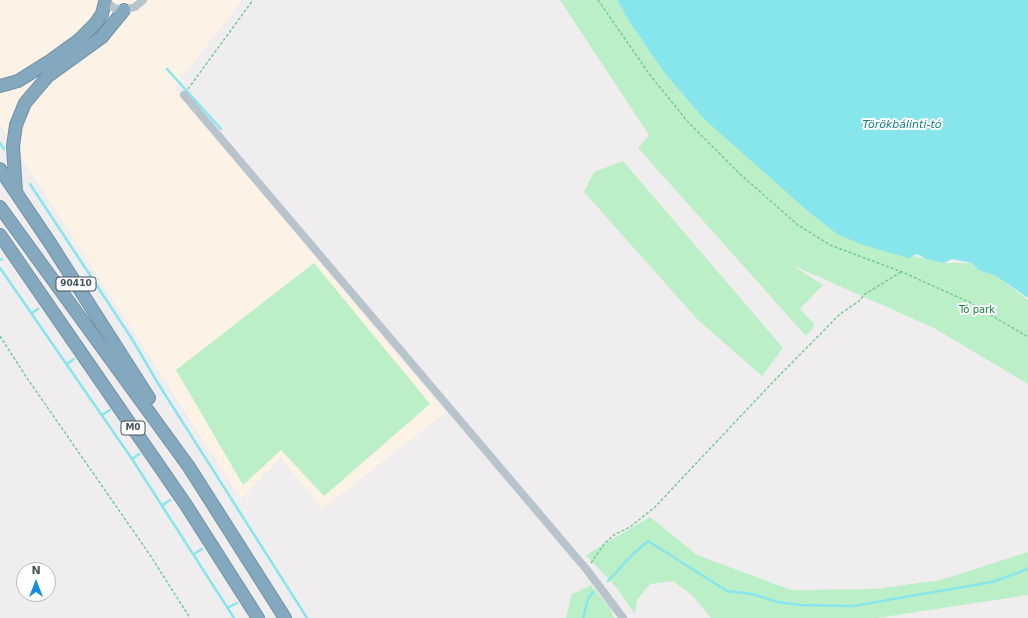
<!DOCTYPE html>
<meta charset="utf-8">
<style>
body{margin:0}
#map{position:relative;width:1028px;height:618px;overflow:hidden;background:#f0edee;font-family:"DejaVu Sans",sans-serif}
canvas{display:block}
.north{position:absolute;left:16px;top:562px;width:40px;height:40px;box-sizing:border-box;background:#fff;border:1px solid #b5bbbd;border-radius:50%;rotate:0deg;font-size:11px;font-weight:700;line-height:16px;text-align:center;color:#45545b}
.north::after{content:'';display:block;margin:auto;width:14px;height:18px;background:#178ce0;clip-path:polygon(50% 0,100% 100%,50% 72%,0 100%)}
</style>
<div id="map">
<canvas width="1028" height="618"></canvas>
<div class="north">N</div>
</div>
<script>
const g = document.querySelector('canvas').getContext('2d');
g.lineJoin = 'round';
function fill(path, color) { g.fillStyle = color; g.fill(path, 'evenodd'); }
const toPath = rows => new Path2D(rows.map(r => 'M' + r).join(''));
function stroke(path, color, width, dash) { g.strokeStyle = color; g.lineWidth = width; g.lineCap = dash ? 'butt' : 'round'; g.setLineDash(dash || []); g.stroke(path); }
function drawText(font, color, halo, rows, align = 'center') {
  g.font = font + ' "DejaVu Sans",sans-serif'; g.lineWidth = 4; g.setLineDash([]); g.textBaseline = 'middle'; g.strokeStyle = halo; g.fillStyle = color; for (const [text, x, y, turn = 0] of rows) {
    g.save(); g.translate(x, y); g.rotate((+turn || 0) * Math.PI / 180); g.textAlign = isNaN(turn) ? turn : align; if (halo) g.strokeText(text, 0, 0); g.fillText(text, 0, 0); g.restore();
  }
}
const commercial = toPath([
 [0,0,242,0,174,88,446,412,322,509,281,458,241,499,0,124]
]);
const green = toPath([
 [560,0,617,0,629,21,663,71,703,118,863,245,944,263,972,263,978,270,996,276,1028,300,1028,384,934,328,792,265,823,285,800,309,815,325,806,336,638,148,649,135],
 [623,161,783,348,762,376,697,319,584,192,594,172],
 [314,263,430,404,324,496,281,450,243,485,176,370],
 [650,517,697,555,791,590,875,589,941,580,1028,552,1028,595,877,618,711,618,692,595,673,581,650,584,637,600,635,614,616,587,586,555],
 [591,585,610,608,614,618,566,618,572,594]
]);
const water = toPath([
 [617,0,1028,0,1028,298,996,276,978,270,972,263,952,259,944,263,926,259,917,254,908,258,863,245,837,234,809,212,703,118,663,71,629,21]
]);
const stream = toPath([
 [167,69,221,129],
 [0,143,4,149],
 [30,184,132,339,159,385,307,618],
 [0,260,2,259],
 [0,268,132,459,234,618],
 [32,313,38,309],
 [67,364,74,359],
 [102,415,110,410],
 [132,459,139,454],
 [163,505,170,500],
 [194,554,202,549],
 [608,581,633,554,648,541,727,591,752,594,778,602,800,605,853,606,992,582,1028,569],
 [227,608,237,603],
 [583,618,588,599,593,592]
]);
const path = toPath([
 [598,0,650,75,688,122,741,175,798,225,830,245,902,272,969,302,1028,337],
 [188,89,253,0],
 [0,336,27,378,150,555,190,618],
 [591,563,604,544,614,535,630,527,655,507,771,384,840,314,859,301,865,294,901,272]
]);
const minor = toPath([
 [104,0,114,8,124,10,135,7,143,0],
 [184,95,587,570,623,618]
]);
const highway = toPath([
 [0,86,18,81,50,61,79,40,95,24,102,14,105,2],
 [0,169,50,243,149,398],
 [16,192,13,146,16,125,25,103,48,76,102,37,124,10],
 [0,207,189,467,285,618],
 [0,235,186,505,258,618]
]);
const shields = [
 [76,284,40],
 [133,428,24]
];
const shieldNames = [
 ["90410",76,284],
 ["M0",133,428]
];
const parkNames = [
 ["Tó park",977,310]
];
const waterNames = [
 ["Törökbálinti-tó",902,125]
];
fill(commercial, '#fcf2e5');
fill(green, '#baefc7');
fill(water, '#87e6ec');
stroke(stream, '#87e6ec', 2.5);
stroke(highway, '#6f93a9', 14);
stroke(path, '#72cd93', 1.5, [3, 2]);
stroke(minor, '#b8c4cb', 8);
stroke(highway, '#84a8bd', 12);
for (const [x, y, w] of shields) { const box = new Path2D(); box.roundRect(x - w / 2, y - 7, w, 14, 3); g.fillStyle = '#fff'; g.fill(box); stroke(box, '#45545b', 1); }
drawText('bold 9px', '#45545b', null, shieldNames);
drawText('10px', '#167d3a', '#fff', parkNames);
drawText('italic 11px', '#0c828b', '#fff', waterNames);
</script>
